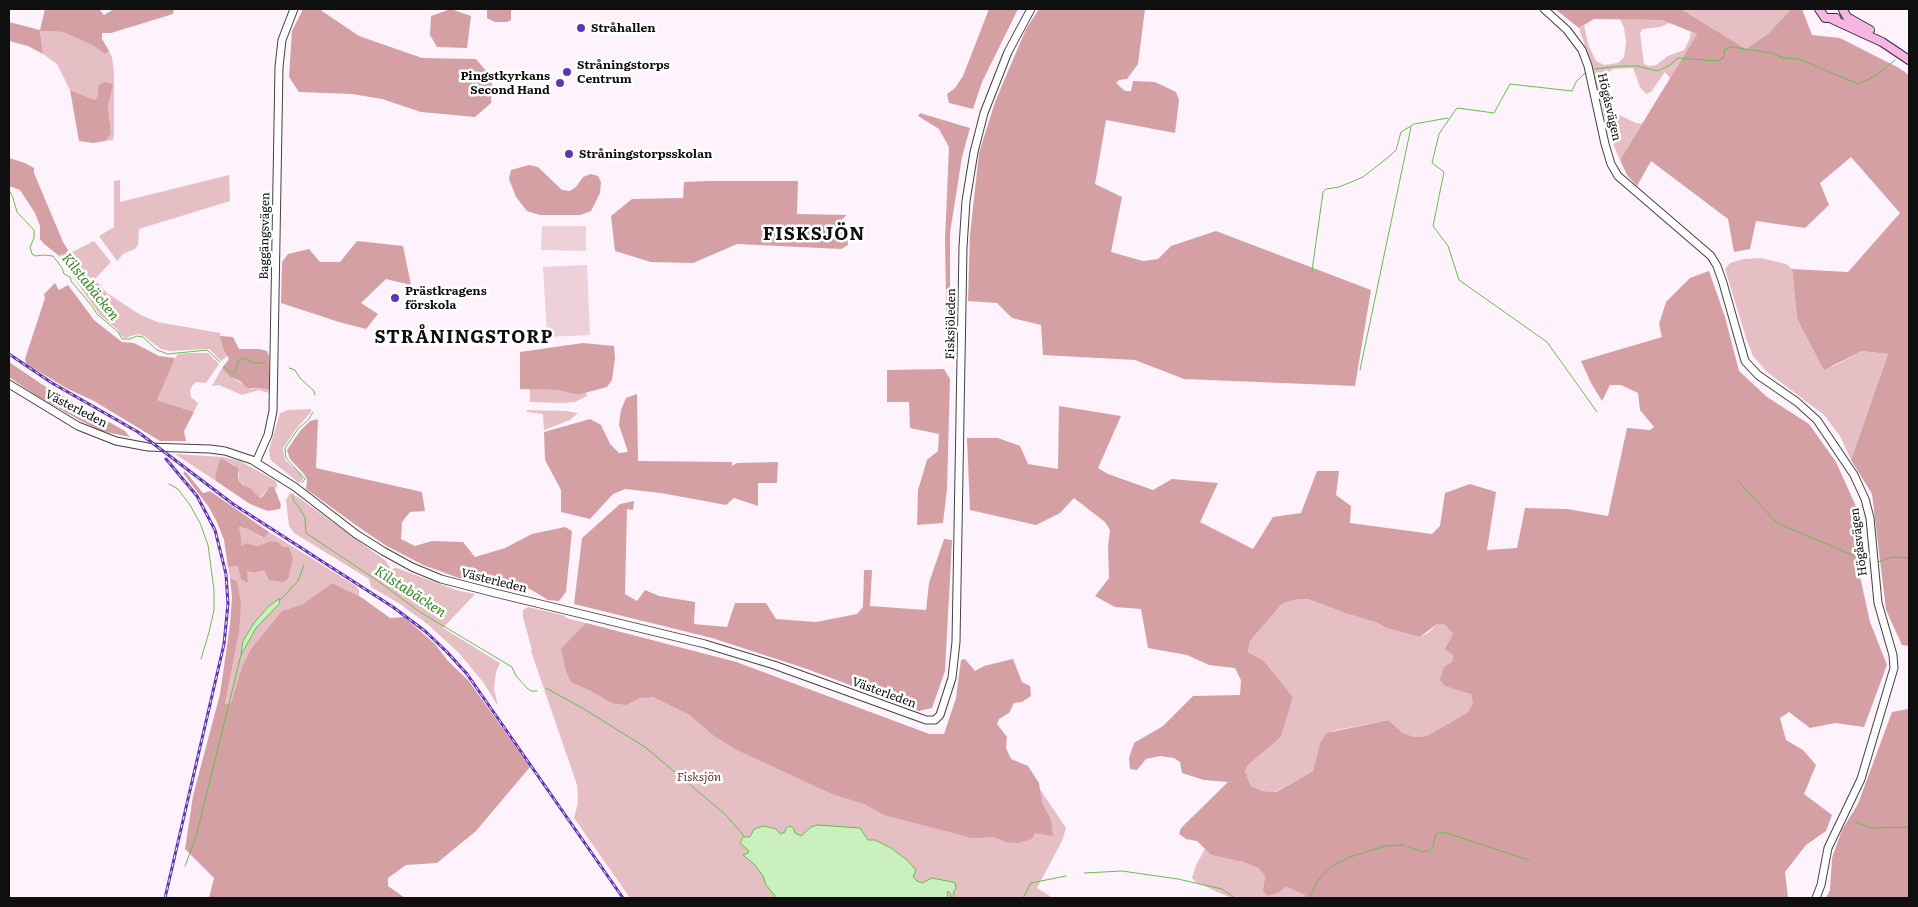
<!DOCTYPE html>
<meta charset="utf-8">
<style>
body{margin:0}
#map{position:relative;width:1918px;height:907px;overflow:hidden;background:#fef3fc;font-family:Literata,serif}
canvas{display:block}
.frame{position:absolute;inset:0;border:10px solid #0f0f0f;pointer-events:none}
</style>
<div id="map">
<canvas width="1918" height="907"></canvas>
<div class="frame"></div>
</div>
<script>
const g = document.querySelector('canvas').getContext('2d');
g.lineJoin = 'round';
function fill(path, color) { g.fillStyle = color; g.fill(path, 'evenodd'); }
const toPath = rows => new Path2D(rows.map(r => 'M' + r).join(''));
function stroke(path, color, width, dash) { g.strokeStyle = color; g.lineWidth = width; g.lineCap = dash ? 'butt' : 'round'; g.setLineDash(dash || []); g.stroke(path); }
function drawText(font, color, halo, rows, align = 'center') {
  g.font = font + ' Literata,serif'; g.lineWidth = 5; g.setLineDash([]); g.textBaseline = 'middle'; g.strokeStyle = halo; g.fillStyle = color; for (const [text, x, y, turn = 0] of rows) {
    g.save(); g.translate(x, y); g.rotate((+turn || 0) * Math.PI / 180); g.textAlign = isNaN(turn) ? turn : align; if (halo) g.strokeText(text, 0, 0); g.fillText(text, 0, 0); g.restore();
  }
}
const green = toPath([
 [1681,9,1791,9,1769,33,1746,49],
 [1620,19,1662,20,1670,23,1660,27,1643,29,1640,33,1644,64,1649,66,1656,65,1668,56,1684,50,1690,38,1691,32,1697,34,1670,78,1665,72,1651,92,1646,94,1640,87,1633,68,1613,69,1601,77,1600,85,1605,100,1615,113,1636,123,1642,124,1620,160,1610,137,1590,61,1579,28,1584,25,1588,44,1596,61,1604,65,1618,63,1624,57,1626,42,1624,28],
 [40,31,63,32,92,45,105,54,109,51,112,57,114,73,114,133,113,140,105,141,111,134,108,106,110,91,98,95,95,100,70,90,57,64,43,54],
 [229,175,230,201,139,229,138,245,135,249,123,254,117,261,99,236,114,227,114,181,120,180,120,202],
 [94,241,111,262,95,279,107,293,139,314,157,322,220,333,224,351,227,356,221,361,209,349,206,349,170,351,161,349,144,336,138,334,125,338,121,336,118,330,100,315,60,259,58,255,70,253],
 [1761,258,1786,264,1792,269,1797,318,1832,367,1862,351,1888,354,1851,460,1840,436,1824,415,1766,371,1753,356,1746,338,1725,269,1730,263,1744,259],
 [189,353,208,353,219,364,206,383,196,382,192,386,190,391,191,397,198,403,194,412,157,400,171,364,178,354],
 [222,368,231,377,251,389,269,389,268,393,259,390,242,395,219,385,212,386],
 [530,389,558,390,576,395,586,392,587,396,575,402,563,403,530,402],
 [311,409,311,412,296,429,283,448,285,460,302,475,303,480,299,483,272,461,270,458,269,450,280,413,288,410],
 [527,410,566,411,578,413,570,420,544,430,543,414,527,412],
 [175,454,223,457,240,461,276,481,277,486,275,490,274,487,269,487,260,498,238,480,239,474,234,465,223,459,215,476,216,481],
 [291,492,292,495,298,497,386,561,391,569,397,568,456,590,475,594,443,628,500,663,496,672,494,689,498,706,483,682,459,653,426,623,400,604,371,587,369,579,294,533,289,526,286,500],
 [238,527,248,529,263,538,269,532,356,586,359,590,359,596,332,583,303,604,282,611,237,686,231,703,225,704,239,633,237,581,230,578,228,567,238,566,248,582,246,569,283,547,271,541,257,546,246,543,242,547],
 [1308,599,1345,613,1378,623,1386,628,1420,637,1428,633,1437,624,1445,625,1453,634,1446,649,1453,655,1452,662,1472,694,1473,703,1468,712,1427,736,1414,737,1403,733,1388,720,1333,731,1320,743,1313,771,1275,792,1262,791,1251,786,1245,771,1248,765,1281,737,1293,697,1264,661,1248,652,1250,641,1282,604,1293,600],
 [528,607,562,615,565,616,566,618,736,662,948,741,1039,788,1066,828,1062,841,1037,888,1053,898,630,898,574,818,578,803,577,785,531,651,532,650,523,617,523,610],
 [1205,849,1211,855,1243,862,1258,868,1265,876,1263,890,1279,892,1287,887,1306,895,1304,898,1231,898,1196,882,1192,878,1196,865]
]);
const forest = toPath([
 [45,9,99,9,104,15,114,9,174,9,173,14,111,33,102,33,102,39,109,51,105,54,92,45,63,32,40,31,43,54,28,46,9,41,9,22,40,30],
 [303,9,319,9,359,36,422,58,476,59,492,78,491,103,475,117,421,112,382,99,352,94,299,92,289,77,292,31],
 [451,9,471,16,467,48,437,47,430,35,431,16],
 [487,9,511,9,511,20,507,22,495,22,487,18],
 [989,9,1018,9,982,82,973,109,949,103,947,94,955,88,963,76],
 [1039,9,1145,9,1138,64,1127,79,1119,80,1116,83,1125,91,1131,91,1133,81,1155,82,1176,92,1179,100,1175,133,1106,120,1095,184,1122,197,1111,252,1143,261,1158,259,1171,246,1216,231,1371,290,1355,386,1184,379,1135,360,1043,355,1041,325,1012,318,997,303,968,301,970,235,979,153,995,102,1026,29],
 [1555,9,1681,9,1746,49,1769,33,1791,9,1802,9,1812,35,1840,38,1899,68,1909,75,1909,646,1902,645,1886,610,1872,494,1851,460,1888,354,1862,351,1824,370,1797,318,1792,269,1848,272,1900,213,1851,157,1820,183,1829,205,1805,228,1756,221,1750,249,1734,252,1728,219,1651,161,1637,186,1627,175,1620,160,1697,34,1662,20,1594,19,1579,28],
 [105,82,113,84,108,106,111,134,105,141,93,143,79,141,70,90,95,100,98,95,99,85],
 [920,113,970,128,962,157,950,233,950,354,947,355,945,240,949,147,939,129,918,116],
 [9,158,25,163,34,168,34,173,63,242,70,253,58,255,44,244,40,239,40,226,35,213,20,190,9,186],
 [529,165,538,167,562,190,570,191,576,187,583,177,591,174,598,176,601,182,600,193,591,211,580,215,540,215,527,211,516,197,509,179,511,170],
 [709,181,798,181,797,214,847,215,841,220,840,225,843,230,847,231,848,245,841,249,737,244,693,263,651,262,615,251,611,216,632,199,683,198,684,182],
 [357,241,403,246,411,285,386,279,361,303,378,314,366,329,339,322,281,303,282,262,288,254,309,249,320,262,340,262],
 [1709,271,1725,317,1739,371,1767,397,1809,424,1836,462,1859,513,1859,572,1870,622,1887,665,1864,727,1835,723,1810,728,1789,712,1780,718,1786,740,1803,750,1816,765,1804,794,1832,815,1826,831,1806,845,1785,872,1788,898,1304,898,1305,895,1287,887,1279,892,1267,896,1263,890,1265,876,1258,868,1243,862,1211,855,1197,841,1186,839,1179,834,1181,828,1228,782,1204,780,1182,773,1180,762,1174,758,1160,756,1146,759,1137,770,1130,769,1129,758,1134,743,1163,726,1193,696,1240,695,1241,680,1235,668,1209,665,1187,655,1148,648,1141,609,1115,607,1095,596,1109,578,1108,546,1110,530,1105,522,1074,498,1060,513,1036,525,970,510,967,438,998,438,1020,446,1028,464,1058,469,1059,406,1121,416,1098,468,1108,474,1153,490,1172,479,1218,483,1200,522,1253,549,1273,517,1301,513,1317,471,1339,471,1336,495,1351,506,1350,523,1432,534,1440,526,1445,493,1470,484,1496,492,1487,550,1517,548,1525,508,1567,509,1608,516,1627,428,1650,430,1654,427,1640,410,1638,393,1621,385,1610,385,1602,401,1591,383,1581,361,1662,337,1659,324,1666,302,1690,278],
 [1308,599,1345,613,1378,623,1386,628,1420,637,1437,624,1445,625,1453,634,1445,649,1453,655,1452,662,1444,667,1440,680,1445,686,1471,694,1473,703,1468,712,1427,736,1414,737,1403,733,1388,720,1327,733,1320,743,1313,771,1276,792,1262,791,1251,786,1245,771,1248,765,1281,737,1293,697,1264,661,1248,652,1250,641,1282,604,1293,600],
 [55,283,59,290,68,285,94,320,122,342,134,343,159,356,175,358,157,400,194,412,184,431,186,441,160,441,94,401,68,389,26,364,25,359,45,298,44,294],
 [220,336,233,337,239,349,259,349,267,351,269,356,269,389,247,388,240,381,230,377,222,368,229,359,224,351],
 [583,343,614,346,615,358,612,380,607,387,577,395,558,390,520,389,520,352],
 [9,362,43,385,125,431,130,437,101,431,81,421,37,396,9,377],
 [944,369,950,379,947,489,943,523,917,525,918,490,927,460,938,451,939,434,910,428,909,402,887,402,887,370],
 [637,394,638,461,732,462,732,466,737,463,778,462,777,483,758,483,758,506,734,498,726,505,661,493,625,489,613,494,590,519,561,512,561,490,545,460,544,432,590,419,601,425,610,444,619,453,628,452,619,425,621,410,626,398],
 [318,419,316,468,422,492,425,511,410,512,402,522,401,539,415,546,432,541,463,542,475,557,505,548,532,534,565,527,572,531,566,592,559,601,548,600,530,589,500,587,459,578,423,565,385,545,360,528,306,489,307,480,304,474,290,459,287,450,300,431,310,421],
 [223,459,238,468,238,480,243,485,250,488,260,498,263,496,269,487,274,487,281,505,280,509,268,511,250,504,216,481,215,476,220,460],
 [185,471,203,493,210,491,269,532,264,538,248,529,239,527,242,546,246,543,257,546,271,541,278,542,283,547,289,547,293,559,288,579,283,582,269,580,266,574,265,570,256,572,251,572,247,570,248,583,241,579,238,566,228,567,224,540,217,522,208,506,183,473],
 [634,501,633,510,627,509,625,594,637,601,645,590,659,596,695,602,694,624,727,627,735,603,766,603,776,619,816,622,857,614,863,607,864,570,872,570,870,606,926,610,929,583,944,539,952,540,945,671,932,708,919,711,807,669,712,638,574,604,582,538,620,504],
 [230,578,237,581,241,604,239,633,225,704,231,703,242,667,251,649,282,611,303,604,332,583,361,597,390,618,404,617,435,644,448,661,468,680,530,767,476,831,437,863,406,865,388,878,388,886,405,898,209,898,214,878,185,849,193,796,220,694,230,625,232,597],
 [586,623,736,662,929,734,944,734,956,698,961,660,965,659,975,671,984,666,1013,659,1022,682,1030,686,1031,696,1022,702,1014,703,1009,713,999,719,997,724,1007,737,1006,748,1011,759,1028,766,1039,783,1042,803,1051,820,1053,836,1035,833,1032,839,1018,843,1006,842,994,837,972,838,884,815,864,804,832,794,737,750,714,736,690,715,653,697,639,698,626,705,612,703,591,691,571,682,566,671,561,649],
 [1908,709,1909,711,1909,898,1826,898,1830,890,1832,858,1842,830,1858,804,1892,712]
]);
const pitch = toPath([
 [542,226,586,226,586,251,541,250],
 [587,265,590,335,547,337,543,267]
]);
const water = toPath([
 [279,599,280,603,256,628,241,655,243,641,254,623,269,606,279,599],
 [817,825,860,828,868,840,875,840,891,848,907,860,916,870,913,877,917,881,922,883,932,878,952,882,955,883,956,889,953,892,954,894,951,898,951,894,948,891,947,898,777,898,766,885,763,876,755,865,743,855,748,853,749,851,740,843,743,837,750,837,754,829,764,826,776,829,780,834,785,832,786,828,790,826,794,829,795,833,801,836,811,827,817,825]
]);
const stream = toPath([
 [1595,69,1621,66,1637,66,1658,71,1670,65,1678,58,1717,61,1723,58,1725,49,1732,47,1771,53,1783,58,1799,59,1858,84,1875,76,1895,60],
 [1585,73,1576,82,1572,91,1510,84,1494,113,1458,108,1456,109,1439,134,1432,163,1444,172,1433,226,1448,246,1459,280,1547,342,1597,412],
 [9,190,13,198,17,212,34,230,34,238,30,247,32,254,36,256,43,255,53,256,62,268,64,274,70,277,71,281,92,306,97,314,118,332,122,339,130,339,137,336,143,337,157,350,168,354,207,350,220,362],
 [1312,271,1323,192,1326,189,1339,187,1363,177,1391,155,1396,150,1401,132,1414,124,1448,118],
 [224,367,233,374,235,372,239,360,243,358,253,363,265,363],
 [289,368,295,370,300,378,314,391,315,395],
 [1360,370,1411,127],
 [1737,480,1777,523,1864,560],
 [302,483,305,479,286,458,285,448,298,429,309,419,313,412],
 [169,484,178,489,190,505,200,523,208,545,214,590,214,610,209,632,201,659],
 [293,494,293,500,299,507,305,518,306,533,378,581,420,612,512,667,516,676,528,689,531,691,537,691],
 [1878,562,1892,557,1909,558],
 [280,600,298,581,304,565],
 [546,688,584,709,645,747,726,815,744,836],
 [1856,822,1872,828,1909,827],
 [1408,847,1423,852,1428,851,1433,846,1436,834,1443,832,1529,860],
 [185,866,196,837,241,655],
 [1084,873,1122,871,1178,879,1222,889,1235,898],
 [1023,898,1031,883,1066,876],
 [1309,898,1319,879,1332,866,1350,857,1385,846,1405,845]
]);
const tertiary = toPath([
 [1544,9,1567,30,1582,50,1588,66,1605,144,1611,164,1618,176,1711,256,1717,266,1723,283,1745,361,1758,375,1797,402,1817,420,1854,475,1865,499,1870,518,1878,603,1893,655,1894,668,1861,779,1828,848,1821,885,1816,898],
 [9,384,78,426,116,441,148,447,210,449,225,451,252,460,295,487,356,534,383,551,412,567,441,579,495,593,705,644,774,665,926,720,935,720,940,715,952,678,956,642,963,247,966,201,974,152,984,113,1008,52,1031,9],
 [256,462,268,435,273,411,279,67,282,40,294,9]
]);
const secondary = toPath([
 [1819,9,1825,18,1836,18],
 [1843,10,1847,17,1870,30],
 [1832,19,1882,42,1909,60]
]);
const rail = toPath([
 [9,354,52,383,138,432,233,504,393,607,425,631,447,652,467,674,623,898],
 [165,898,224,644,228,604,226,574,215,530,197,496,166,459]
]);
const markers = [
 [581,28,5,"#5f36b1"],
 [567,72,5,"#5f36b1"],
 [560,83,5,"#5f36b1"],
 [569,154,5,"#5f36b1"],
 [395,298,5,"#5f36b1"]
];
const poiNames = [
 ["Stråhallen",591,28],
 ["Stråningstorps",577,65],
 ["Centrum",577,79],
 ["Pingstkyrkans",550,76,"right"],
 ["Second Hand",550,90,"right"],
 ["Stråningstorpsskolan",579,154],
 ["Prästkragens",405,291],
 ["förskola",405,305]
];
const streetNames = [
 ["Högåsvägen",1609,107,77],
 ["Baggängsvägen",265,236,-89],
 ["Fisksjöleden",951,324,-89],
 ["Västerleden",76,409,27],
 ["Högåsvägen",1859,542,-97],
 ["Västerleden",494,581,14],
 ["Västerleden",884,693,20]
];
const parkNames = [
 ["Fisksjön",699,777]
];
const waterNames = [
 ["Kilstabäcken",90,287,51],
 ["Kilstabäcken",410,592,33]
];
const districtNames = [
 ["FISKSJÖN",814,235],
 ["STRÅNINGSTORP",464,338]
];
fill(green, '#e5bfc4');
fill(forest, '#d4a0a4');
fill(pitch, '#edd0d8');
fill(water, '#c9f0bd');
stroke(water, '#64bf4b', 1);
stroke(stream, '#64bf4b', 1);
stroke(tertiary, '#424242', 9);
stroke(secondary, '#313131', 10);
stroke(tertiary, '#fff', 7);
stroke(secondary, '#f6b5e5', 8);
stroke(rail, '#5f36b1', 3);
stroke(rail, '#fff', 1, [4]);
for (const [x, y, r, color] of markers) { const dot = new Path2D(); dot.arc(x, y, r, 0, 2 * Math.PI); g.fillStyle = color; g.fill(dot); stroke(dot, '#fff', 2); }
drawText('bold 12px', '#0f0f0f', '#fff', poiNames, 'left');
drawText('12px', '#0f0f0f', '#fff', streetNames);
drawText('italic 12px', '#613026', '#fff', parkNames);
drawText('italic 14px', '#358723', '#fff', waterNames);
g.letterSpacing = '1px';
drawText('bold 18px', '#0f0f0f', '#fff', districtNames);
g.letterSpacing = '0px';
</script>
